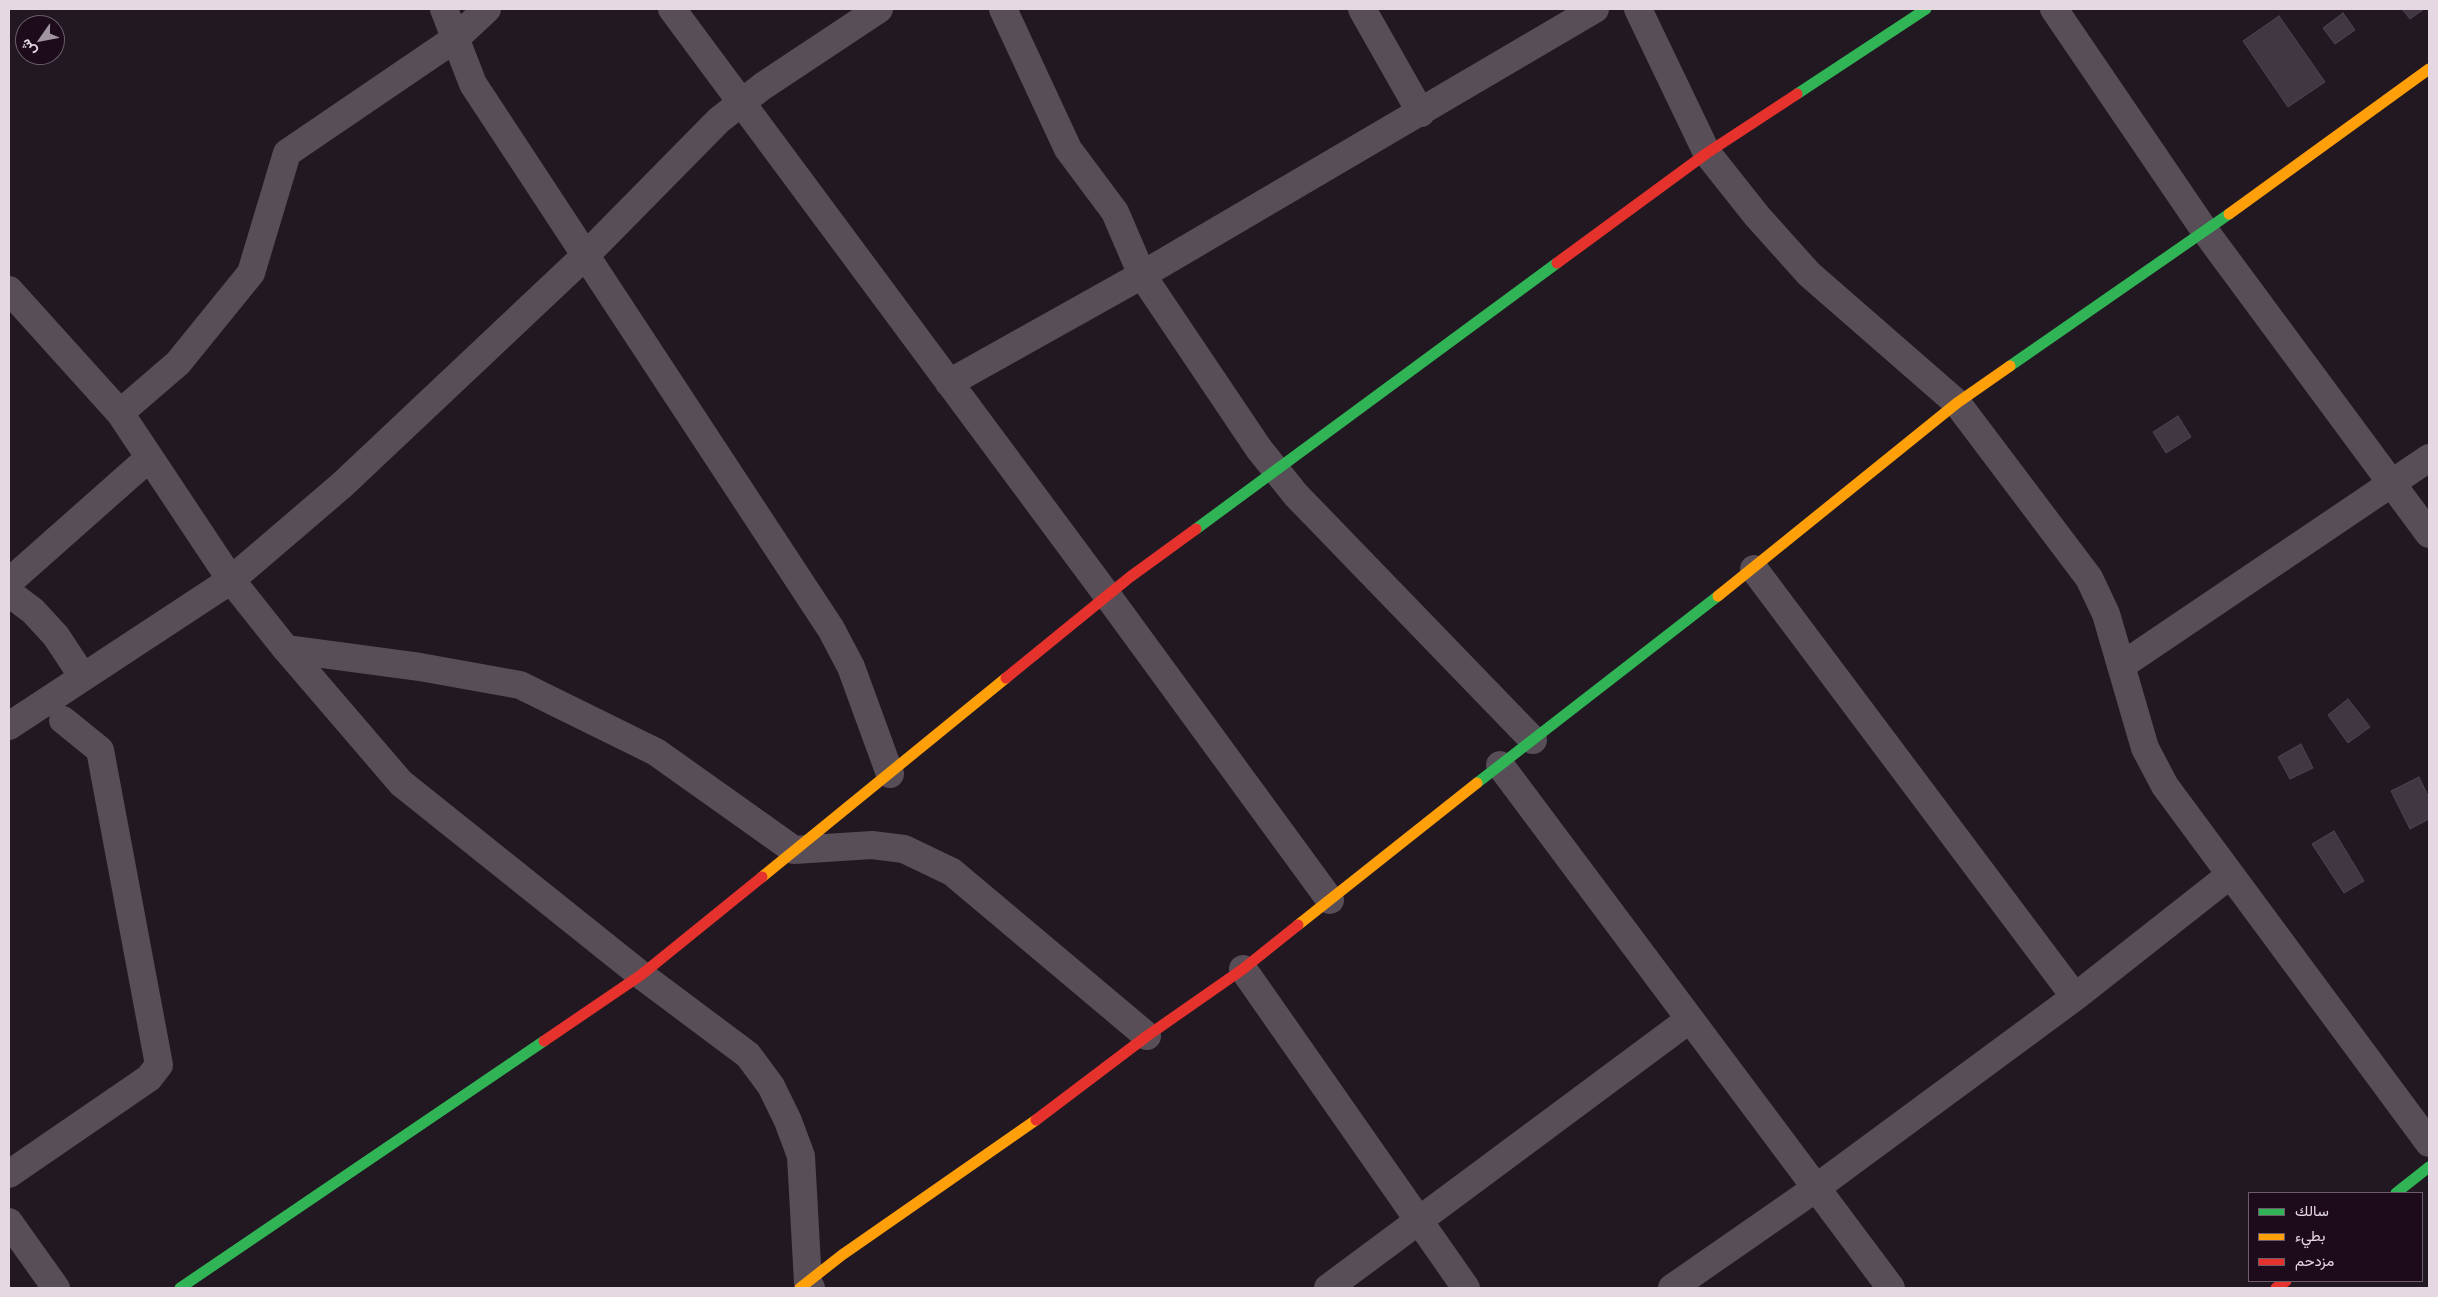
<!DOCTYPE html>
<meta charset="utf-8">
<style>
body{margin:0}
#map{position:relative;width:2438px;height:1297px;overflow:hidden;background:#221822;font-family:"Titillium Web",Vazirmatn,sans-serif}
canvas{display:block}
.frame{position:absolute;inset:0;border:10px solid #e5d8e3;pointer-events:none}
.legend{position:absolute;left:2248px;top:1192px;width:175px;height:90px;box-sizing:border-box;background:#1d0b1b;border:1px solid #6d5d6b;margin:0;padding:6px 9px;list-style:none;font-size:15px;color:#e5d8e3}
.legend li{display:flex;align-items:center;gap:10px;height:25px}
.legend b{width:25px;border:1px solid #6d5d6b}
.north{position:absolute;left:15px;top:15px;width:50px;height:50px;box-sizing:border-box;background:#1d0b1b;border:1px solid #6d5d6b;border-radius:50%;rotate:237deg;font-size:14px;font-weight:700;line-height:20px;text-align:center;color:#e5d8e3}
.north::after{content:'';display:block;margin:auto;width:18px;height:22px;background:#a1959f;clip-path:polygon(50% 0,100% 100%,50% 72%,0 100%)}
</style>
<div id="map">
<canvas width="2438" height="1297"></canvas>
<div class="frame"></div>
<ul class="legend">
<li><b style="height:6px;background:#30b455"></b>سالك</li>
<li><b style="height:6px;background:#ff9f0a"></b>بطيء</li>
<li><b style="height:6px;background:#e5322d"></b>مزدحم</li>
</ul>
<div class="north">ش</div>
</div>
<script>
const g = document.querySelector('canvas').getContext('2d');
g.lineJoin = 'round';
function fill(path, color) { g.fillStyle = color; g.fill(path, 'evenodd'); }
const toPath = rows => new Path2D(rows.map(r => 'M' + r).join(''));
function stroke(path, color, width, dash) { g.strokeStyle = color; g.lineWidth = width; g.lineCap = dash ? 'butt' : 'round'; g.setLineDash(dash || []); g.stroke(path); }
const building = toPath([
 [2402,9,2424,9,2410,19,2402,9],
 [2343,13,2355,30,2335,44,2323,28,2343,13],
 [2279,16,2325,82,2288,107,2243,41,2279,16],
 [2178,416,2191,437,2166,453,2153,432,2178,416],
 [2348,699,2370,727,2348,743,2328,715,2348,699],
 [2301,744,2313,768,2290,779,2278,757,2301,744],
 [2419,777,2429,798,2429,819,2410,829,2391,791,2419,777],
 [2334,831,2364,881,2344,893,2312,844,2334,831]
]);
const street = toPath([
 [444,9,473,84,831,629,851,667,890,774],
 [672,9,1107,595,1330,900],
 [1003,9,1068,149,1115,212,1142,275,1259,449,1296,495,1533,740],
 [1362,9,1421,113],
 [1638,9,1707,153,1757,216,1809,274,1957,403,2089,578,2106,614,2145,748,2165,786,2429,1143],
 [2054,9,2205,231,2429,534],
 [9,290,120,413,231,580,286,649,401,783,641,975,748,1055,771,1086,788,1121,801,1156,808,1283,811,1288],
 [949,383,1142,275,1595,9],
 [120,413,178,363,251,273,287,153,456,38,487,9],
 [1754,569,2075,997],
 [9,582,149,458],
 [9,593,33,611,56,636,83,677],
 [286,649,420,667,520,685,656,752,794,850,872,845,904,849,952,872,1147,1036],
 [2121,666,2429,458],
 [9,726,231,580,342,485,587,254,719,120,763,86,879,9],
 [1500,765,1891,1288],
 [1243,969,1466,1288],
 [9,1174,149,1078,159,1065,100,750,63,720],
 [9,1222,56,1288],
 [1328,1288,1690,1019],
 [1672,1288,1816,1188,2075,997,2230,875]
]);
const fast = toPath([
 [1797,94,1926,9],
 [2010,366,2229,214],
 [1196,529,1557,263],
 [1477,783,1718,596],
 [2396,1193,2429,1167],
 [180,1288,544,1041]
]);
const slow = toPath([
 [2229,214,2429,69],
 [1718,596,1957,403,2010,366],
 [762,877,1006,678],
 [1298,925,1477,783],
 [800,1288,842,1255,1036,1120]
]);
const jam = toPath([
 [1557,263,1707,153,1797,94],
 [1006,678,1130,577,1196,529],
 [544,1041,641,975,762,877],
 [1036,1120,1147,1036,1243,969,1298,925],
 [2276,1288,2286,1281]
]);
fill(building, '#413743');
stroke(building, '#4c454e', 1);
stroke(street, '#574e57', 28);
stroke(fast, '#30b455', 11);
stroke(slow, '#ff9f0a', 11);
stroke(jam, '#e5322d', 11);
</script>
